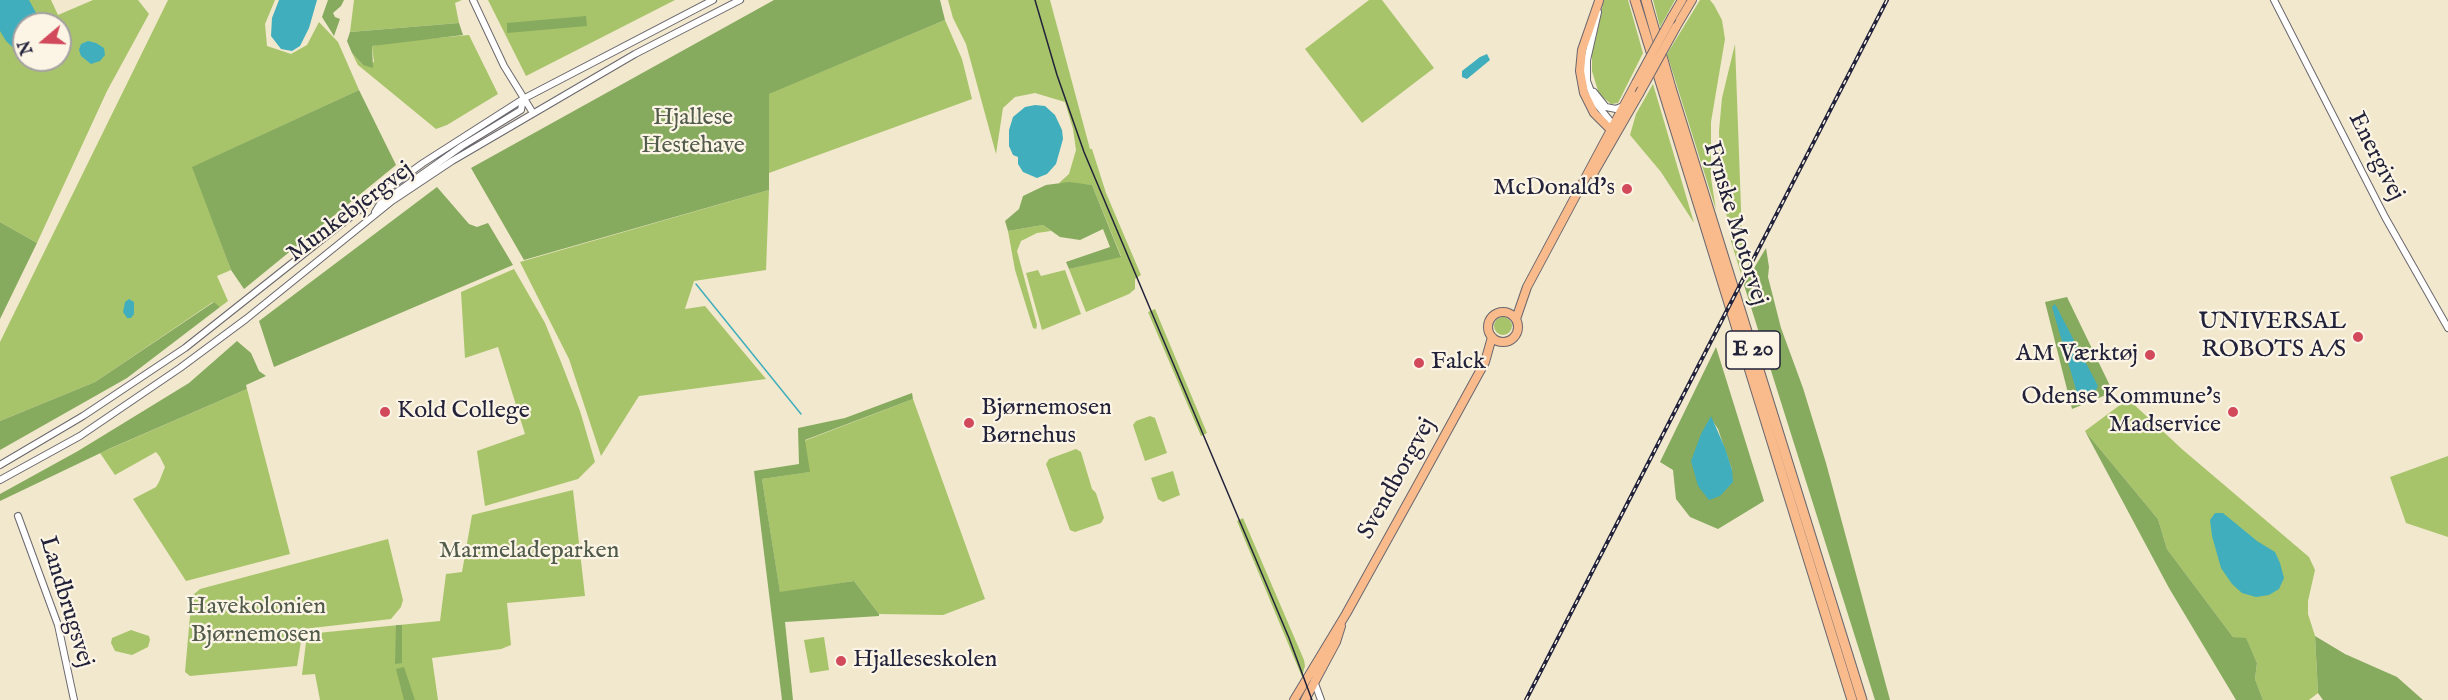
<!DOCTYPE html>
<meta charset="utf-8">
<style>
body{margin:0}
#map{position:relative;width:2448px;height:700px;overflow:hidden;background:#f1e8cd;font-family:"IM FELL English",serif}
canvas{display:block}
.north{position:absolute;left:12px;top:12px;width:60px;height:60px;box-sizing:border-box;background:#fcf5e5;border:2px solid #a5a1a1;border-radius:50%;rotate:251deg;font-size:16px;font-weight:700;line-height:24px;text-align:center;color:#22223b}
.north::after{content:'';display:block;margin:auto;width:21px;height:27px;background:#d1495b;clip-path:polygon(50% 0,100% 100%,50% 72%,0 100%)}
</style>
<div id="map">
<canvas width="2448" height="700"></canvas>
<div class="north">N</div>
</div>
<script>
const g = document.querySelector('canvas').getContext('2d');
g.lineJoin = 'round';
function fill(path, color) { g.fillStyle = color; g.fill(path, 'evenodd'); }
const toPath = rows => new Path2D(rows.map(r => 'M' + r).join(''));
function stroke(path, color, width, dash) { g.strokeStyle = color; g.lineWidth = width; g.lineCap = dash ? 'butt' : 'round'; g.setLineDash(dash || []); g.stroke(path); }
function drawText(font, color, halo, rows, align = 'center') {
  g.font = font + ' "IM FELL English",serif'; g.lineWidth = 4.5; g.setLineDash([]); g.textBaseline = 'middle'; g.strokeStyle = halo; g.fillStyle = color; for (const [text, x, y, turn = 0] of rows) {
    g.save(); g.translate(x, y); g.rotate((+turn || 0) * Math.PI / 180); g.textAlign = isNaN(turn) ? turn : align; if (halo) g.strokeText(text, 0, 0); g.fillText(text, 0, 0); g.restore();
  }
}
const green = toPath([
 [0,0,51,0,58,15,93,0,138,0,149,14,107,91,37,243,0,222],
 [24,24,60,24,60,60,24,60],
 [168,0,275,0,265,24,267,46,291,54,307,45,319,22,338,42,359,90,193,167,231,270,217,276,228,301,220,307,213,302,95,382,0,421,0,342],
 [354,0,462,0,455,3,459,23,350,32],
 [488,0,675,0,526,76],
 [948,0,1050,0,1090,149,1092,149,1106,193,1141,275,1135,279,1135,289,1129,294,1086,312,1069,269,1121,256,1092,185,1059,183,1069,174,1076,150,1073,129,1065,102,1035,93,1015,97,1003,108,996,154,966,44,953,18],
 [1369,0,1382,0,1434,68,1362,123,1305,49],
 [1604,0,1628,0,1643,53,1618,103,1611,104,1599,94,1592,71,1592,52],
 [1653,0,1675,0,1660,27],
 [1700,0,1710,0,1714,5,1722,20,1725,39,1711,122,1711,178,1716,210,1667,54],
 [945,20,962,59,972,99,769,173,768,94],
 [469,35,498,94,447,125,436,129,358,65,352,53,363,65,374,62,372,46,393,42],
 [1735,44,1743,263,1741,274,1731,241,1720,176,1719,131,1722,98],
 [1653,84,1694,223,1661,172,1630,135,1636,114],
 [769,190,766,270,694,281,685,309,705,306,766,379,639,396,601,456,569,359,520,262],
 [1043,225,1051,231,1037,233,1021,241,1017,251,1037,325,1036,329,1033,328,1015,270,1008,231],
 [514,269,545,323,561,362,580,411,595,462,578,479,485,506,477,451,525,434,498,347,465,358,461,292],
 [1038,270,1041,276,1065,270,1081,314,1042,330,1026,273],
 [1155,309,1207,433,1201,436,1148,312],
 '1494 326a9 9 0 1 1 18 0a9 9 0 1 1-18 0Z',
 [247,389,290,554,186,581,133,499,156,487,159,482,165,467,160,457,156,452,115,475,100,453],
 [913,399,985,599,943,615,879,614,854,581,780,593,762,479,809,472,804,441],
 [2128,399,2183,450,2309,557,2315,570,2308,601,2308,614,2315,636,2318,693,2309,700,2263,700,2255,679,2257,663,2246,639,2233,637,2167,549,2158,519,2085,431],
 [1150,416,1155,418,1167,453,1145,461,1133,425,1136,421],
 [1076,449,1081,452,1092,489,1096,493,1104,518,1101,523,1075,532,1070,530,1046,464,1049,459],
 [2448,456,2448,537,2406,523,2390,477],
 [1173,471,1180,495,1163,502,1158,499,1151,478],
 [573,490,585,596,507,603,511,645,501,649,432,658,438,700,320,700,315,674,302,675,307,634,440,621,446,574,462,572,472,515],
 [1243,518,1304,660,1305,666,1302,677,1237,521],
 [388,539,403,600,401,607,391,619,303,629,297,666,190,676,185,672,191,605,193,595,200,589],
 [131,630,149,636,150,640,148,647,132,655,115,651,111,643,112,638],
 [824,637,829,670,810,673,804,640]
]);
const forest = toPath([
 [328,0,344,0,341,6,333,13,335,17,340,19,334,36,322,17],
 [774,0,940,0,945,20,769,94,769,190,524,260,471,168],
 [586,16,587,26,507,33,507,23],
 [459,23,463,35,372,46,373,68,363,65,352,53,347,41,350,32],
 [359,90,396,165,244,289,231,270,192,167],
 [1069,182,1092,185,1121,257,1069,269,1066,262,1110,247,1103,229,1080,240,1060,237,1043,225,1008,231,1005,221,1019,209,1023,196,1046,185],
 [437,187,469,224,477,227,488,223,513,265,274,367,259,321],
 [0,222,37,243,0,319],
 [1766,248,1769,267,1768,277,1781,328,1803,388,1826,463,1890,700,1875,700,1744,285],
 [2067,297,2113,392,2072,409,2045,302],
 [214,302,220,307,127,378,0,450,0,421,95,382],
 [237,341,251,353,259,371,266,376,246,385,247,389,111,448,0,501,0,494,78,451,189,383],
 [1716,347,1764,501,1718,529,1690,517,1676,499,1673,470,1660,462],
 [1710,417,1718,429,1732,470,1709,500],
 [912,393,913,399,805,440,810,472,762,479,780,592,854,581,879,614,879,616,785,622,793,700,782,700,754,471,799,464,798,428,845,418],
 [2085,431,2158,519,2167,549,2233,637,2246,638,2257,663,2255,679,2263,700,2236,700,2169,588],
 [396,625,402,625,402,663,395,664],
 [2315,636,2345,654,2397,677,2423,700,2323,700,2318,693],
 [404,667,415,700,404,700,396,669]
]);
const water = toPath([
 [0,0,29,0,41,22,45,24,24,24,24,58,6,41,0,31],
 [279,0,317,0,309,28,300,46,292,51,281,49,271,36,272,18],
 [88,41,96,43,104,48,105,55,100,61,91,64,81,56,79,50,81,44],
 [1487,54,1490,60,1467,79,1462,77,1462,71,1480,57],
 [1035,105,1045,106,1055,115,1062,130,1063,139,1056,164,1047,174,1037,178,1023,172,1018,164,1018,157,1013,155,1009,146,1009,130,1013,117,1025,107],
 [129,299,134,302,134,314,131,318,127,318,123,312,125,302],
 [2055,304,2098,386,2096,390,2082,396,2077,393,2052,307],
 [1711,416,1725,448,1732,470,1733,482,1720,496,1709,500,1698,486,1691,461,1701,434],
 [2215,513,2223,513,2257,541,2275,552,2280,563,2284,578,2279,589,2269,595,2256,597,2242,593,2232,584,2221,568,2212,536,2210,520]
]);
const stream = toPath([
 [696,284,801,414]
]);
const minor = toPath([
 [473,0,504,66,533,113],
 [2274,0,2385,217,2448,328],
 [1598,12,1587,60,1587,81,1595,102,1615,127],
 [1594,92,1606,107,1616,109,1623,106],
 [375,212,380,204,462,146,521,110,523,99],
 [0,465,83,416,185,348,368,203,423,163,523,99,713,0],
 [0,480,80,436,180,368,246,319,392,201,452,161,635,54,740,0],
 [18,516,58,625,74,700],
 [1314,681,1321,700]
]);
const major = toPath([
 [1599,1,1582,50,1580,71,1584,93,1594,113,1615,134],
 [1672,17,1682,0],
 [1676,27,1692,0],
 [1593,174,1639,94],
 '1488 327a15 15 0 1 1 30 0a15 15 0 1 1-30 0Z',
 [1516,319,1527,287,1636,83],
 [1294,700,1346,614,1417,486,1485,362,1492,337],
 [1305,700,1336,642,1341,626]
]);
const highway = toPath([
 [1635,0,1852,700],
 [1646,0,1671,88,1862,700]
]);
const tram = toPath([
 [1035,0,1057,75,1084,152,1289,638,1312,700]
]);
const rail = toPath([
 [1526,700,1887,0]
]);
const majorBridge = toPath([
 [1636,83,1672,17],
 [1639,94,1676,27]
]);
const markers = [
 [1627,189,6,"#d1495b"],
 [2358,337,6,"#d1495b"],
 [2150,355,6,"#d1495b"],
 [1419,363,6,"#d1495b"],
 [385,412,6,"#d1495b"],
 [2233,412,6,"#d1495b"],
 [969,423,6,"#d1495b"],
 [841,661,6,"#d1495b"]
];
const shields = [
 [1753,350,54]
];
const shieldNames = [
 ["E 20",1753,350]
];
const parkNames = [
 ["Hjallese",693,119],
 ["Hestehave",693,147],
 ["Marmeladeparken",529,552],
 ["Havekolonien",256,608],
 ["Bjørnemosen",256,636]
];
const streetNames = [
 ["Energivej",2375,157,63],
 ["Munkebjergvej",351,213,-37],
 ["Fynske Motorvej",1734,224,73],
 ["Svendborgvej",1398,479,-61],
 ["Landbrugsvej",65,602,73]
];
const poiNames = [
 ["McDonald's",1615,189],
 ["UNIVERSAL",2346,323],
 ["ROBOTS A/S",2346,351],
 ["AM Værktøj",2138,355],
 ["Falck",1431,363,"left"],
 ["Odense Kommune's",2221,398],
 ["Madservice",2221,426],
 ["Bjørnemosen",981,409,"left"],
 ["Børnehus",981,437,"left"],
 ["Kold College",397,412,"left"],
 ["Hjalleseskolen",853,661,"left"]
];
fill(green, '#a8c46a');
fill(forest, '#86aa5e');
fill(water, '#40aebd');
stroke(stream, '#40aebd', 1.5);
stroke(minor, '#6a676e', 8);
stroke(major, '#6a676e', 10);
stroke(highway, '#6a676e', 11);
stroke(minor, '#fff', 6);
stroke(major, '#fabb8c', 8);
stroke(highway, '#fabb8c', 9);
stroke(tram, '#22223b', 1.5);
stroke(rail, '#22223b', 4);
stroke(rail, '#fcf5e5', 1.5, [4.5]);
stroke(majorBridge, '#6a676e', 10, []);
stroke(majorBridge, '#fabb8c', 8);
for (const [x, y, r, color] of markers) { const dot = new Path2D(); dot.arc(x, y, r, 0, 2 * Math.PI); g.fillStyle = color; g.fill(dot); stroke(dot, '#fcf5e5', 2); }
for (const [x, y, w] of shields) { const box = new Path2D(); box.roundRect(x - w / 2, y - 19, w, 38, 4.5); g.fillStyle = '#fcf5e5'; g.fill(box); stroke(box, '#22223b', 1.5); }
drawText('bold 22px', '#22223b', null, shieldNames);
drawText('24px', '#515b4b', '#fcf5e5', parkNames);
drawText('24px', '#22223b', '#fcf5e5', streetNames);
drawText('24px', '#22223b', '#fcf5e5', poiNames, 'right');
</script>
